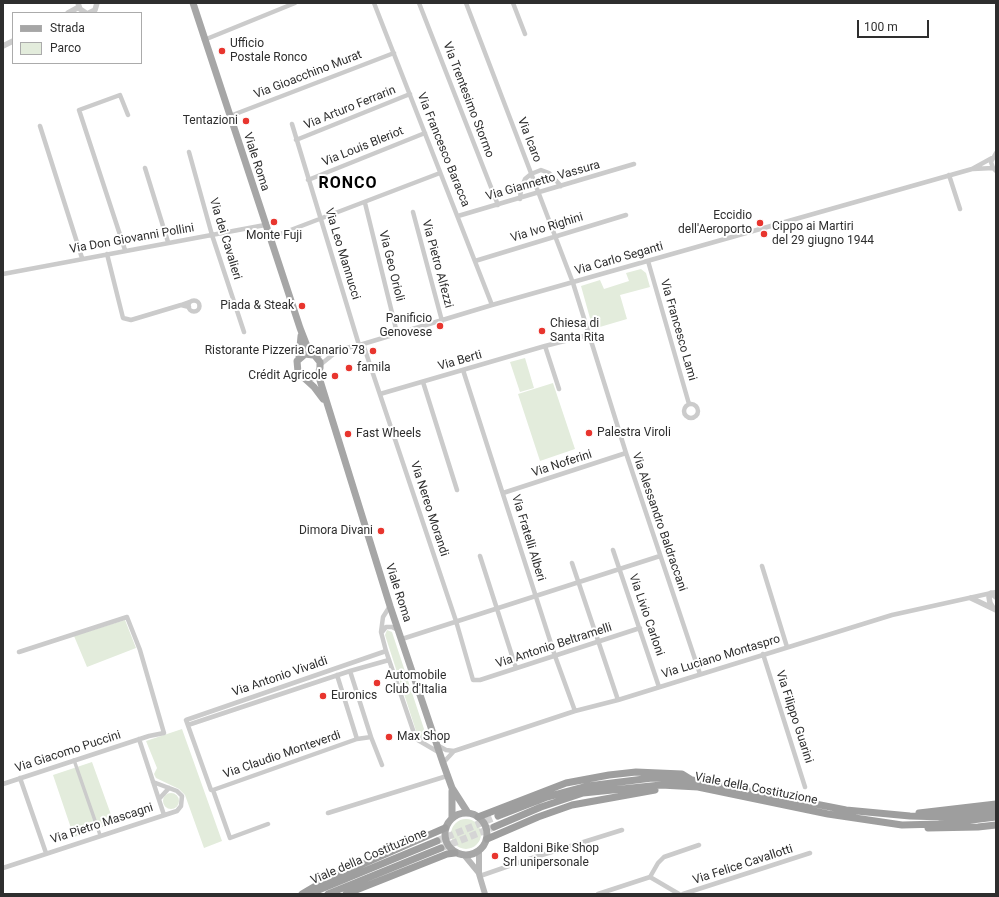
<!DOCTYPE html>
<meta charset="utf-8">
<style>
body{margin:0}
#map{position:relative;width:999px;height:897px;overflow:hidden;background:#fff;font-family:Roboto,sans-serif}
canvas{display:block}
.frame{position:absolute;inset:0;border:4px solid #2e2e2e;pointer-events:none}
.legend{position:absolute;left:12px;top:12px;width:130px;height:52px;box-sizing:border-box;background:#fff;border:1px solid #ababab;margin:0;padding:5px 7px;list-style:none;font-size:12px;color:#2e2e2e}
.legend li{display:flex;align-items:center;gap:8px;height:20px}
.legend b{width:20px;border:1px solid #ababab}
.scale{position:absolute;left:857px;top:20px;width:72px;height:18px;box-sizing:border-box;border:2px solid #2e2e2e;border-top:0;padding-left:5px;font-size:12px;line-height:14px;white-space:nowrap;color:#2e2e2e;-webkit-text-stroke:3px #fff;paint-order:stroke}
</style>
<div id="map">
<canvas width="999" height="897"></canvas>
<div class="frame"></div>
<ul class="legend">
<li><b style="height:5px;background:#a6a6a6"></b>Strada</li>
<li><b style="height:11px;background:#e3ecdc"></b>Parco</li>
</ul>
<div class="scale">100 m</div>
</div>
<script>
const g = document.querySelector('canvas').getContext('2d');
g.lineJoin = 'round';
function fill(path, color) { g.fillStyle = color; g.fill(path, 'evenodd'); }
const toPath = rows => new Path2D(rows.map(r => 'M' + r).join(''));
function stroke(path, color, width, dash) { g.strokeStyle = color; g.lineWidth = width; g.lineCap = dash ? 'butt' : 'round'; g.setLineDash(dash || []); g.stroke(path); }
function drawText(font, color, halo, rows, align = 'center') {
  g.font = font + ' Roboto,sans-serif'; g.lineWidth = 4; g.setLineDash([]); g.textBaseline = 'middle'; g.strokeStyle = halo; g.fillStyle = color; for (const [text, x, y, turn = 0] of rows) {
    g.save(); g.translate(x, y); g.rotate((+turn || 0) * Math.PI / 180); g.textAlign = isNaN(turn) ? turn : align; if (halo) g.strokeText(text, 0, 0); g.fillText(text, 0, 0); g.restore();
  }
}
const green = toPath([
 [641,269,646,273,650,287,620,295,627,319,593,329,581,286,600,280,604,289,629,281,626,273],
 [525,358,534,388,520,392,510,362],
 [553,383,575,449,540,461,518,394],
 [125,620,136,648,87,667,74,636],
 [387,630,392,632,425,732,421,737,417,734,385,635],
 [182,729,222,841,204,848,185,795,179,789,156,778,154,774,157,768,146,741],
 [92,762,114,823,74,837,53,775],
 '163 801a8 8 0 1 1 16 0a8 8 0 1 1-16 0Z',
 '451 834a15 15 0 1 1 30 0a15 15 0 1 1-30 0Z'
]);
const trunkTunnel = toPath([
 [437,841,498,816],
 [441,848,494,827]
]);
const pedestrian = toPath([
 [74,760,100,835]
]);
const minor = toPath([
 [374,3,492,305],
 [419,3,498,205],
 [466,3,573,283,626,453,700,674],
 [513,3,525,34],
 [204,40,295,3],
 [230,116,394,53],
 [292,124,359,345],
 [40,126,82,258],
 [296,140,410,94],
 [189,152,212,235,244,332],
 [996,153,991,162,993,168,996,171],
 [145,168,168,242],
 [973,169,993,168],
 [949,175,960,209],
 [308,180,425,133],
 [520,199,521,189,525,179,531,174,541,170,549,173,561,186],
 [365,203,397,333],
 [413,212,442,321],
 [458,216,634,164],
 [275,236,440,173],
 [125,250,79,110,120,95,128,115],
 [107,254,123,318,131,320,181,305],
 [475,261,626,215],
 [648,261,689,404],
 [3,274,265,225],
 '188.5 306a5.5 5.5 0 1 1 11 0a5.5 5.5 0 1 1-11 0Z',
 [189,307,181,305,192,301],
 [363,344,456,621,473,680,480,680,640,628],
 [545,346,559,389],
 [316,357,321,354,363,344,492,305,972,169,992,158],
 [320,365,336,352],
 [463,370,555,656,575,711],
 [423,382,457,490],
 [380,394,545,346,588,335],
 '684 411a7 7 0 1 1 14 0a7 7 0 1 1-14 0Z',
 [503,493,626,453],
 [613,550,659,687],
 [480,556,516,668],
 [572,563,618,700],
 [762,566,787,647],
 [390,606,383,617,381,632,386,651,416,739,440,753],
 [382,632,386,627,392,627,398,630],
 [402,639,660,556],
 [763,654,805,787],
 [337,675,357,739],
 [188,725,350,671,389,660],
 [371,737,382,765],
 [139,739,164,815],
 [418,740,433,735],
 [437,745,446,750,454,751],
 [443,763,454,751,575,711,618,700,892,615,996,592],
 [20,778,46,853],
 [3,784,149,736,164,733,140,650,127,617,19,652],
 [213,790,357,739,371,737,350,671],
 [159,799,169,788],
 [328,813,447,776],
 [268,824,230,838,213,790,211,790,186,720,386,651],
 [3,868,177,811,181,806,182,796,177,791,153,782],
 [480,876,526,860,622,830],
 [650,877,679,894],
 [598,894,650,877,658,863,664,857,699,845],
 [683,894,810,853]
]);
const tertiary = toPath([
 [78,3,80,9,86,13],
 [68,13,79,7],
 [89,13,95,10,97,3],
 [3,46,13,41],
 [971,598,996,610],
 [993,608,990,603,989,597,991,593,996,597]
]);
const secondary = toPath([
 [479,851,479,874,485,894],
 [465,856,479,873]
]);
const primary = toPath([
 [193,3,300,328,307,346,320,362,320,368,318,374,311,378,303,377,298,372,297,361,305,354,313,355],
 [299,358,301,336],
 [318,374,390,606,443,763,452,788,468,813],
 [303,377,314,387,323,399],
 [452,791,452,818],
 '445 834a21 21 0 1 1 42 0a21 21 0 1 1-42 0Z'
]);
const trunk = toPath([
 [919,813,996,804],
 [498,816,547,797,588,786,652,778,692,780,846,810,910,816,945,817,996,811],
 [478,817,566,783,609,775,636,772,682,774,690,779],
 [494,827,541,807,583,793,661,785,698,787,828,814,902,825,939,824,996,817],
 [928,828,978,827,996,825],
 [487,839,538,817,572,805,655,790],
 [302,894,324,881,445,828],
 [309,894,437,841],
 [328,894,441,848],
 [346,894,447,854,455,853]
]);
const markers = [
 [222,51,4,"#e8352e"],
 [246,121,4,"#e8352e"],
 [274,222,4,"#e8352e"],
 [760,223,4,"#e8352e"],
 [764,234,4,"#e8352e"],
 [302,306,4,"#e8352e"],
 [440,326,4,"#e8352e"],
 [542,331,4,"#e8352e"],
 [373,351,4,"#e8352e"],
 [349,368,4,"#e8352e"],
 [335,376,4,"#e8352e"],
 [589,433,4,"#e8352e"],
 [348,434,4,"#e8352e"],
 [381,531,4,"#e8352e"],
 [377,683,4,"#e8352e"],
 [323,696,4,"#e8352e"],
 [389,737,4,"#e8352e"],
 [495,856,4,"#e8352e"]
];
const poiNames = [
 ["Ufficio",230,44],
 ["Postale Ronco",230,58],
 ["Tentazioni",238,121,"right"],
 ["Eccidio",752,216,"right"],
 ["dell'Aeroporto",752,230,"right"],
 ["Cippo ai Martiri",772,227],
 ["del 29 giugno 1944",772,241],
 ["Monte Fuji",274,236,"center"],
 ["Piada & Steak",294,306,"right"],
 ["Panificio",432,319,"right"],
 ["Genovese",432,333,"right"],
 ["Chiesa di",550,324],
 ["Santa Rita",550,338],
 ["Ristorante Pizzeria Canario 78",365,351,"right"],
 ["famila",357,368],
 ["Crédit Agricole",327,376,"right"],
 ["Palestra Viroli",597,433],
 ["Fast Wheels",356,434],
 ["Dimora Divani",373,531,"right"],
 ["Automobile",385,676],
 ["Club d'Italia",385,690],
 ["Euronics",331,696],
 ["Max Shop",397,737],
 ["Baldoni Bike Shop",503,849],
 ["Srl unipersonale",503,863]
];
const streetNames = [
 ["Via Gioacchino Murat",308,75,-21],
 ["Via Trentesimo Stormo",468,100,69],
 ["Via Arturo Ferrarin",350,108,-22],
 ["Via Icaro",529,140,69],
 ["Via Louis Bleriot",363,147,-22],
 ["Via Francesco Baracca",443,150,68],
 ["Viale Roma",256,162,72],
 ["Via Giannetto Vassura",543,181,-16],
 ["Via Ivo Righini",547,228,-17],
 ["Via Don Giovanni Pollini",132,239,-10],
 ["Via dei Cavalieri",225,239,73],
 ["Via Leo Mannucci",342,254,73],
 ["Via Carlo Seganti",619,259,-16],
 ["Via Pietro Alfezzi",437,264,75],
 ["Via Geo Orioli",391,266,76],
 ["Via Francesco Lami",678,330,74],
 ["Via Berti",460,361,-16],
 ["Via Noferini",562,464,-18],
 ["Via Nereo Morandi",429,509,72],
 ["Via Alessandro Baldraccani",659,522,71],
 ["Via Fratelli Alberi",528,538,73],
 ["Viale Roma",398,593,72],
 ["Via Livio Carloni",646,615,71],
 ["Via Antonio Beltramelli",554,646,-18],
 ["Via Luciano Montaspro",721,657,-17],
 ["Via Antonio Vivaldi",280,677,-19],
 ["Via Filippo Guarini",794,717,72],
 ["Via Giacomo Puccini",68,752,-18],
 ["Via Claudio Monteverdi",282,755,-19],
 ["Viale della Costituzione",756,789,11],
 ["Via Pietro Mascagni",102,824,-18],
 ["Viale della Costituzione",369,857,-23],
 ["Via Felice Cavallotti",743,865,-18]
];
const districtNames = [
 ["RONCO",348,184]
];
fill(green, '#e3ecdc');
stroke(trunkTunnel, '#d5d5d5', 7, [7, 3.5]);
stroke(pedestrian, '#cbcbcb', 3.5);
stroke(minor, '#cbcbcb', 4.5);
stroke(tertiary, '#cbcbcb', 5.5);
stroke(secondary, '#b8b8b8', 6);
stroke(primary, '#a6a6a6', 7);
stroke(trunk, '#9e9e9e', 7);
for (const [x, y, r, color] of markers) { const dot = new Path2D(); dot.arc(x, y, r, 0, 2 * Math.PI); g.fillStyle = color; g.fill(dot); stroke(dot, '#fff', 1.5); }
drawText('12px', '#2e2e2e', '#fff', poiNames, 'left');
drawText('12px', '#2e2e2e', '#fff', streetNames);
g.letterSpacing = '1px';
drawText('bold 16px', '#000', '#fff', districtNames);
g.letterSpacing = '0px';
</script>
